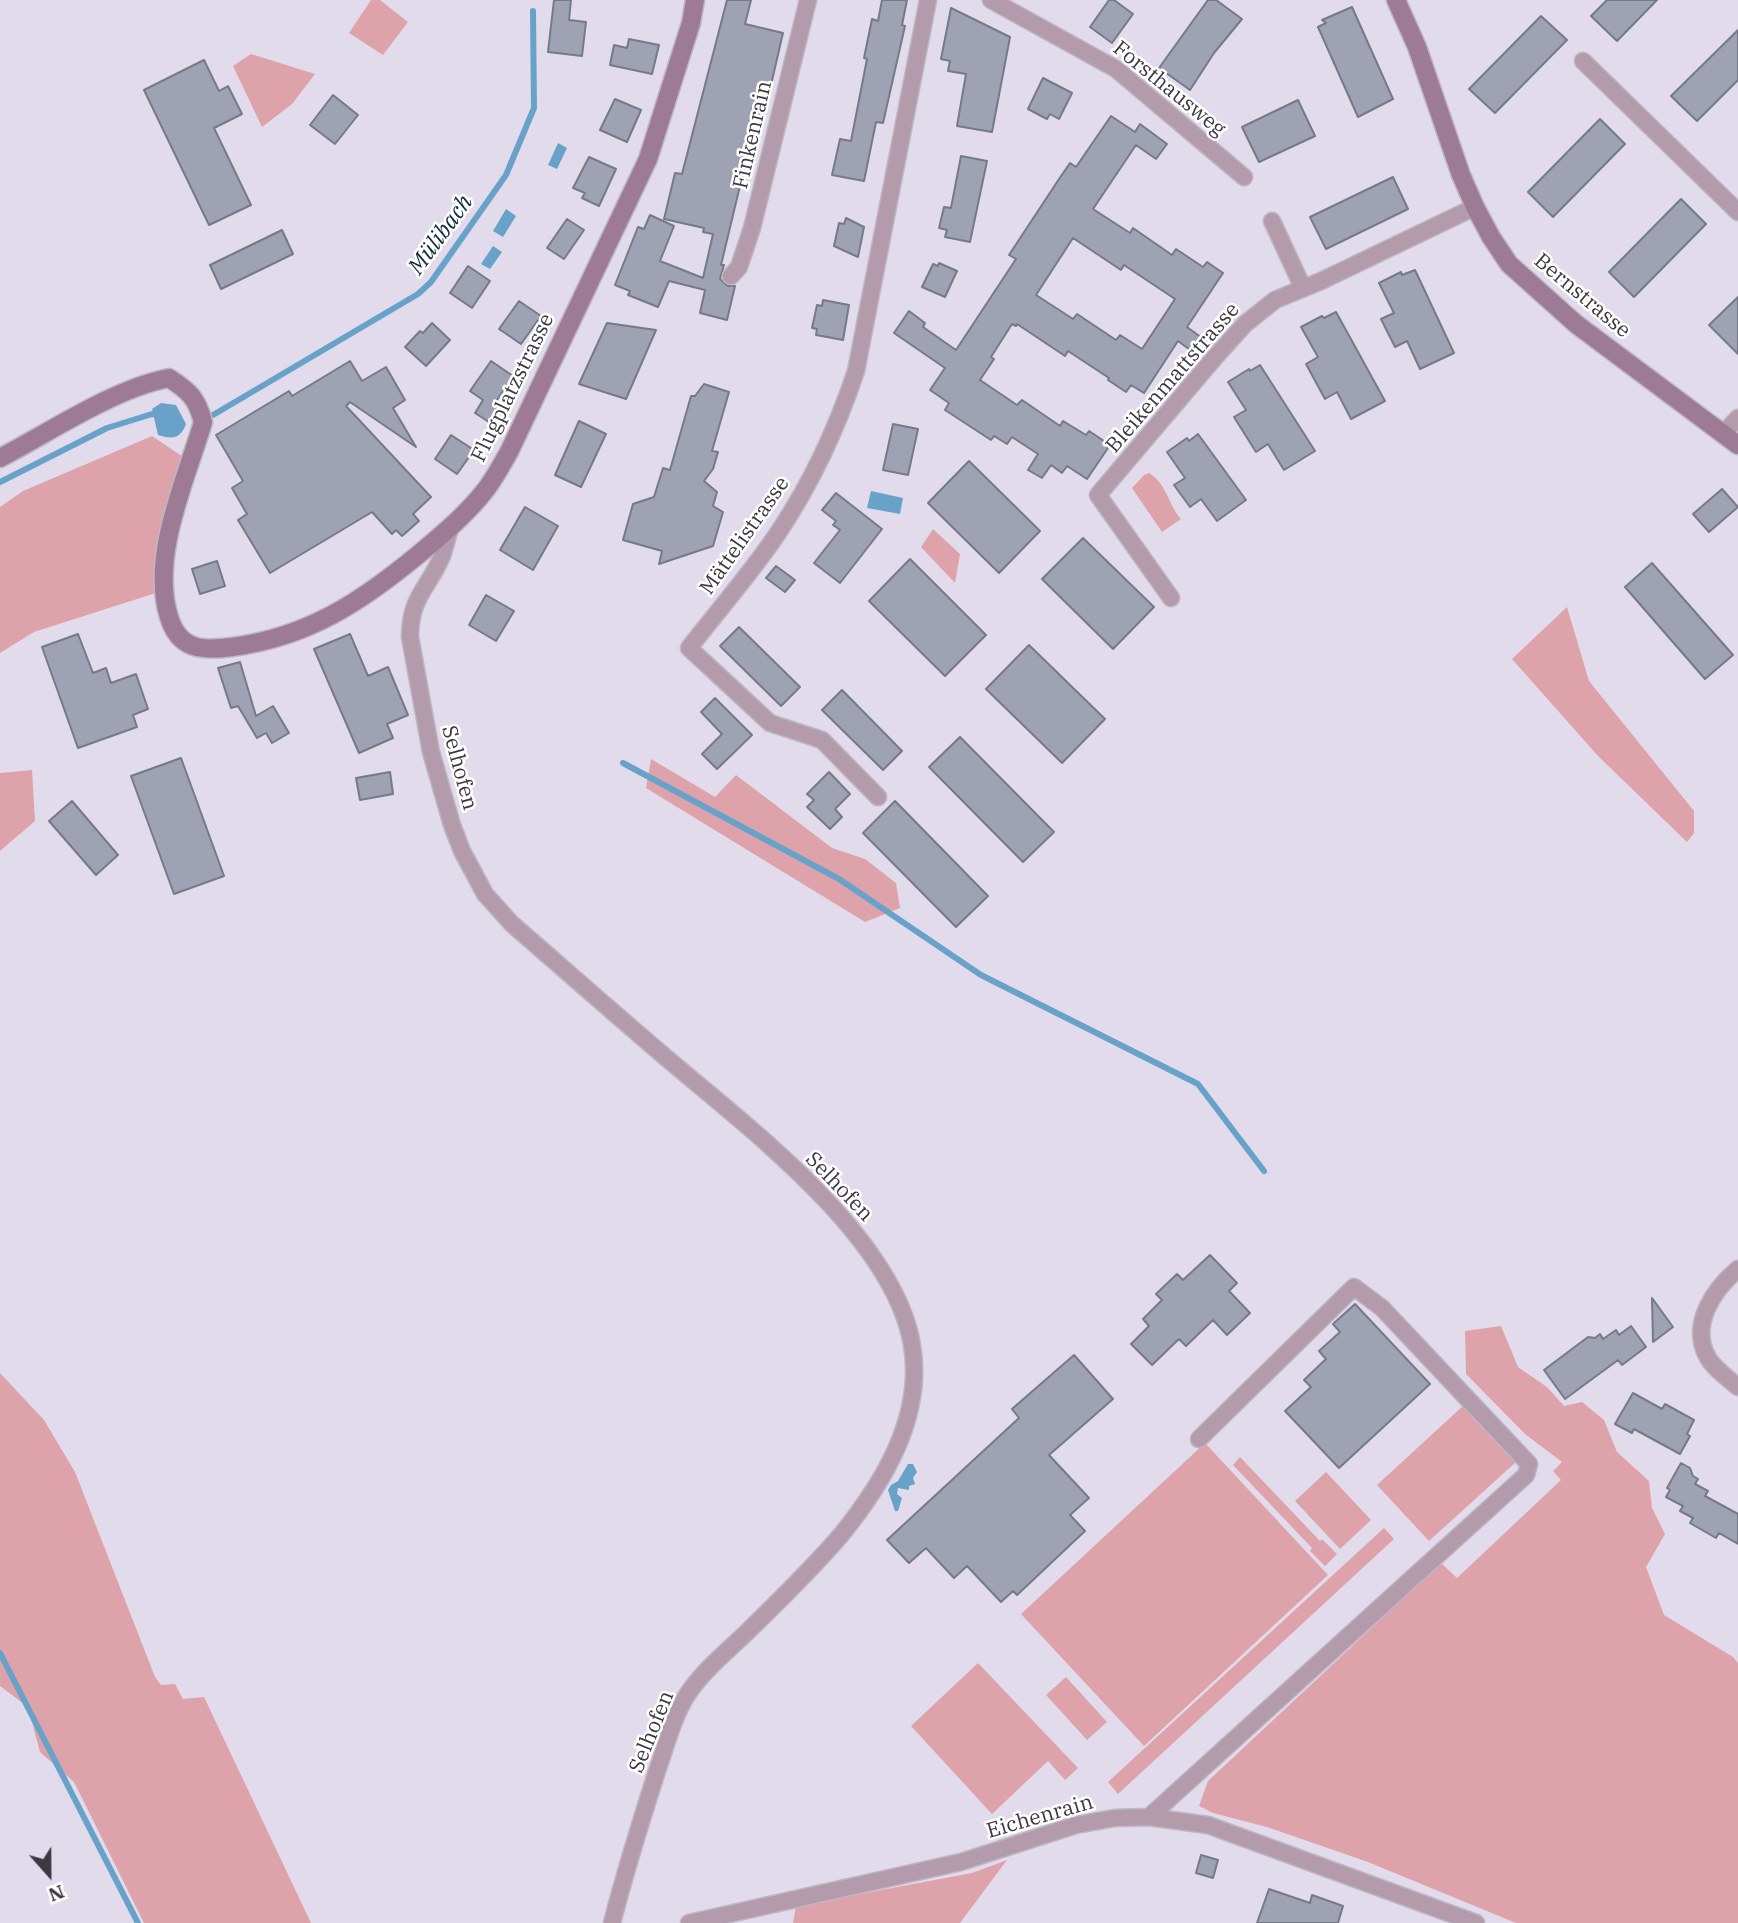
<!DOCTYPE html>
<meta charset="utf-8">
<style>
body{margin:0}
#map{position:relative;width:1738px;height:1923px;overflow:hidden;background:#e2dbeb;font-family:"IBM Plex Serif",serif}
canvas{display:block}
.north{position:absolute;left:14px;top:1839px;width:70px;height:70px;-webkit-text-stroke:5px #fff;paint-order:stroke;rotate:159deg;font-size:19px;font-weight:700;line-height:28px;text-align:center;color:#3c3940}
.north::after{content:'';display:block;margin:auto;width:24px;height:32px;background:#3c3940;clip-path:polygon(50% 0,100% 100%,50% 72%,0 100%)}
</style>
<div id="map">
<canvas width="1738" height="1923"></canvas>
<div class="north">N</div>
</div>
<script>
const context = document.querySelector('canvas').getContext('2d');
context.lineJoin = 'round';
function fill(path, color) {
  context.fillStyle = color;
  context.fill(path, 'evenodd');
}
function trace(path, color, width, dash) {
  context.strokeStyle = color;
  context.lineWidth = width;
  context.lineCap = dash ? 'butt' : 'round';
  context.setLineDash(dash || []);
  context.stroke(path);
}
function drawText(font, color, halo, rows, align = 'center') {
  context.font = font + ' "IBM Plex Serif",serif';
  context.lineWidth = 5;
  context.setLineDash([]);
  context.textBaseline = 'middle';
  context.strokeStyle = halo;
  context.fillStyle = color;
  for (const [text, x, y, turn = 0] of rows) {
    context.save();
    context.translate(x, y);
    context.rotate((+turn || 0) * Math.PI / 180);
    context.textAlign = isNaN(turn) ? turn : align;
    if (halo) context.strokeText(text, 0, 0);
    context.fillText(text, 0, 0);
    context.restore();
  }
}
fill(new Path2D(`
 M 371,0 L 380,0 L 408,22 L 383,55 L 349,33 Z
 M 251,54 L 315,74 L 292,104 L 262,127 L 233,66 Z
 M 152,436 L 192,463 L 162,591 L 34,632 L 0,653 L 0,507 L 23,491 Z
 M 1149,473 C 1167,484 1168,504 1181,519 L 1162,532 L 1132,488 L 1144,475 Z
 M 933,529 L 960,554 L 955,583 L 921,547 Z
 M 1567,607 L 1589,681 L 1694,811 L 1694,833 L 1687,842 L 1598,756 L 1512,659 Z
 M 651,759 L 715,797 L 736,775 L 832,848 L 865,859 L 896,883 L 900,908 L 865,922 L 646,788 Z
 M 32,770 L 35,821 L 0,851 L 0,773 Z
 M 1501,1326 L 1518,1367 L 1547,1387 L 1564,1406 L 1582,1402 L 1604,1420 L 1617,1452 L 1649,1481 L 1652,1508 L 1665,1534 L 1646,1567 L 1664,1615 L 1733,1657 L 1738,1663 L 1738,1923 L 1516,1923 L 1368,1862 L 1267,1827 L 1213,1813 L 1199,1806 L 1208,1781 L 1441,1563 L 1457,1578 L 1561,1480 L 1553,1471 L 1562,1462 L 1525,1434 L 1466,1374 L 1465,1331 Z
 M 0,1373 L 44,1420 L 75,1472 L 155,1677 L 161,1685 L 175,1684 L 183,1699 L 204,1697 L 311,1923 L 144,1923 L 74,1782 L 40,1752 L 28,1707 L 0,1686 Z
 M 1464,1405 L 1516,1462 L 1429,1541 L 1377,1485 Z
 M 1205,1443 L 1328,1575 L 1144,1746 L 1021,1614 Z
 M 1240,1457 L 1320,1541 L 1322,1539 L 1337,1554 L 1325,1566 L 1310,1551 L 1312,1548 L 1233,1465 Z
 M 1326,1472 L 1371,1520 L 1340,1549 L 1295,1501 Z
 M 1384,1528 L 1394,1539 L 1118,1794 L 1108,1782 Z
 M 978,1663 L 1078,1768 L 1065,1780 L 1048,1761 L 992,1814 L 911,1726 Z
 M 1066,1677 L 1107,1722 L 1087,1740 L 1046,1695 Z
 M 1007,1860 L 960,1923 L 793,1923 L 796,1906 L 972,1873 Z`), '#dea2aa');
fill(new Path2D(`
 M 558,143 L 567,148 L 557,169 L 548,165 Z
 M 506,209 L 516,216 L 503,237 L 493,231 Z
 M 493,246 L 502,252 L 490,269 L 481,264 Z
 M 161,403 L 176,405 L 186,424 C 181,438 173,440 158,435 L 152,409 Z
 M 871,491 L 903,498 L 900,514 L 867,508 Z
 M 908,1464 L 913,1464 L 917,1472 L 913,1478 L 915,1484 L 909,1486 L 909,1490 L 898,1488 L 897,1494 L 902,1498 L 898,1511 L 895,1511 L 888,1490 L 891,1485 L 898,1481 Z`), '#68a2c9');
trace(new Path2D(`
 M 213,415 L 418,294 L 431,282 L 506,175 L 534,108 L 533,11
 M 0,482 L 107,428 L 152,414 L 158,415
 M 623,763 L 839,879 L 981,975 L 1198,1084 L 1264,1171
 M 0,1653 L 138,1923`), '#68a2c9', 6);
const building = new Path2D(`
 M 554,0 L 571,0 L 569,20 L 586,22 L 582,56 L 548,52 Z
 M 727,0 L 751,0 L 745,24 L 783,33 L 752,167 L 745,165 L 721,265 L 724,265 L 720,279 L 728,286 L 735,286 L 727,320 L 700,313 L 705,290 L 669,281 L 658,307 L 628,295 L 630,291 L 615,285 L 638,227 L 644,229 L 650,215 L 674,226 L 660,261 L 703,278 L 713,234 L 703,232 L 704,228 L 664,219 L 675,173 L 682,174 Z
 M 882,0 L 907,0 L 902,25 L 905,26 L 883,123 L 876,122 L 864,181 L 832,175 L 840,139 L 851,141 L 867,59 L 864,58 L 872,19 L 878,21 Z
 M 1109,0 L 1114,0 L 1133,14 L 1112,43 L 1090,27 Z
 M 1208,0 L 1216,0 L 1242,19 L 1214,53 L 1190,90 L 1159,68 Z
 M 1607,0 L 1657,0 L 1617,41 L 1591,16 Z
 M 1352,7 L 1393,99 L 1358,117 L 1318,27 L 1326,23 L 1322,20 Z
 M 951,8 L 1010,37 L 992,132 L 957,126 L 966,74 L 948,71 L 950,61 L 941,59 Z
 M 1541,16 L 1567,40 L 1495,113 L 1469,89 Z
 M 1738,30 L 1738,80 L 1697,121 L 1671,96 Z
 M 629,39 L 659,45 L 652,74 L 610,65 L 614,45 L 627,48 Z
 M 204,60 L 219,91 L 228,86 L 242,114 L 214,128 L 251,205 L 209,225 L 144,90 Z
 M 1043,78 L 1072,93 L 1059,119 L 1050,114 L 1047,119 L 1028,109 Z
 M 333,95 L 358,115 L 335,144 L 310,125 Z
 M 615,99 L 641,110 L 627,142 L 600,130 Z
 M 1298,100 L 1315,136 L 1259,162 L 1242,127 Z
 M 1111,116 L 1135,132 L 1140,124 L 1167,144 L 1156,159 L 1136,145 L 1093,209 L 1130,233 L 1133,228 L 1172,255 L 1176,249 L 1203,267 L 1207,262 L 1223,273 L 1187,327 L 1202,338 L 1198,344 L 1193,352 L 1178,341 L 1144,393 L 1131,385 L 1126,392 L 1108,380 L 1109,378 L 1068,351 L 1065,356 L 1017,324 L 1016,326 L 1012,324 L 991,357 L 994,359 L 980,380 L 1017,405 L 1022,400 L 1060,426 L 1063,421 L 1086,435 L 1089,431 L 1110,445 L 1087,479 L 1067,466 L 1062,473 L 1051,465 L 1042,478 L 1028,470 L 1038,454 L 1012,437 L 1007,444 L 994,436 L 991,440 L 945,410 L 949,403 L 930,390 L 945,368 L 894,333 L 909,311 L 925,323 L 923,327 L 956,350 L 1016,259 L 1009,255 L 1059,179 L 1070,163 L 1076,167 ZM 1073,238 L 1121,270 L 1124,265 L 1175,299 L 1142,349 L 1120,335 L 1116,340 L 1077,314 L 1073,319 L 1036,295 Z
 M 1600,119 L 1625,144 L 1553,217 L 1528,192 Z
 M 961,156 L 987,161 L 970,242 L 945,237 L 947,230 L 939,228 L 944,207 L 951,208 Z
 M 589,157 L 616,169 L 599,206 L 582,198 L 585,193 L 573,188 Z
 M 1393,177 L 1408,209 L 1326,249 L 1310,217 Z
 M 1681,199 L 1706,224 L 1634,297 L 1609,272 Z
 M 846,218 L 864,227 L 858,257 L 834,246 L 839,223 L 844,224 Z
 M 567,219 L 584,230 L 564,259 L 547,248 Z
 M 282,230 L 293,254 L 221,289 L 210,265 Z
 M 939,263 L 957,271 L 945,297 L 922,287 L 933,264 L 938,266 Z
 M 468,266 L 490,281 L 472,308 L 450,293 Z
 M 1415,270 L 1454,353 L 1420,369 L 1407,341 L 1395,347 L 1381,319 L 1394,313 L 1379,283 L 1401,272 L 1402,275 Z
 M 1738,297 L 1738,354 L 1709,325 Z
 M 823,300 L 849,305 L 843,340 L 816,335 L 817,329 L 812,328 L 817,305 L 822,306 Z
 M 519,301 L 541,316 L 521,344 L 499,329 Z
 M 1336,312 L 1385,401 L 1351,419 L 1337,392 L 1325,399 L 1306,364 L 1318,357 L 1301,327 L 1322,316 L 1324,318 Z
 M 432,323 L 450,340 L 426,366 L 405,347 L 420,331 L 423,333 Z
 M 607,323 L 656,330 L 626,399 L 579,384 Z
 M 350,361 L 362,381 L 386,367 L 405,400 L 393,408 L 416,447 L 350,402 L 346,406 L 431,497 L 413,514 L 419,521 L 402,536 L 396,530 L 392,534 L 372,512 L 270,573 L 238,520 L 247,514 L 232,488 L 243,481 L 216,435 L 289,391 L 292,396 Z
 M 491,361 L 513,376 L 493,406 L 498,409 L 489,422 L 475,413 L 483,400 L 470,391 Z
 M 1260,365 L 1315,451 L 1284,470 L 1268,444 L 1256,452 L 1234,417 L 1246,410 L 1228,382 L 1249,369 L 1250,371 Z
 M 704,384 L 729,392 L 712,451 L 718,452 L 713,469 L 704,481 L 717,492 L 713,506 L 723,512 L 713,546 L 659,564 L 662,551 L 623,540 L 633,504 L 654,497 L 663,468 L 670,470 L 691,396 L 695,396 Z
 M 579,421 L 606,434 L 581,487 L 555,475 Z
 M 893,424 L 918,429 L 908,475 L 883,470 Z
 M 1198,434 L 1246,500 L 1217,521 L 1201,499 L 1190,507 L 1174,485 L 1185,478 L 1167,452 L 1187,438 L 1189,441 Z
 M 451,435 L 474,450 L 457,474 L 435,459 Z
 M 969,461 L 1040,531 L 999,573 L 928,503 Z
 M 1722,489 L 1738,507 L 1709,532 L 1693,514 Z
 M 836,493 L 882,529 L 840,583 L 814,563 L 840,530 L 833,525 L 836,521 L 822,510 Z
 M 525,507 L 558,526 L 533,570 L 500,550 Z
 M 1083,538 L 1154,607 L 1113,649 L 1042,579 Z
 M 910,559 L 986,635 L 945,676 L 869,601 Z
 M 217,561 L 225,586 L 200,594 L 192,569 Z
 M 1652,563 L 1733,655 L 1705,679 L 1625,587 Z
 M 776,566 L 795,580 L 785,592 L 766,578 Z
 M 486,595 L 514,611 L 496,641 L 469,625 Z
 M 739,627 L 800,687 L 781,706 L 720,646 Z
 M 78,634 L 93,673 L 106,668 L 111,683 L 136,674 L 148,709 L 133,715 L 137,727 L 78,748 L 42,647 Z
 M 350,634 L 368,676 L 388,667 L 408,715 L 387,724 L 393,738 L 359,753 L 314,649 Z
 M 1029,645 L 1105,719 L 1062,763 L 986,689 Z
 M 240,662 L 256,716 L 273,706 L 289,733 L 272,743 L 266,733 L 257,738 L 238,706 L 231,708 L 218,668 Z
 M 842,690 L 902,751 L 883,770 L 822,710 Z
 M 715,698 L 752,735 L 717,769 L 702,754 L 722,734 L 701,712 Z
 M 960,737 L 1054,832 L 1023,862 L 929,767 Z
 M 181,758 L 224,876 L 174,894 L 131,776 Z
 M 390,772 L 393,794 L 360,800 L 356,778 Z
 M 829,772 L 850,794 L 835,809 L 842,817 L 830,829 L 807,807 L 814,800 L 807,794 Z
 M 72,801 L 118,855 L 96,875 L 49,821 Z
 M 895,801 L 988,896 L 956,927 L 863,833 Z
 M 1210,1255 L 1237,1283 L 1229,1291 L 1250,1313 L 1227,1335 L 1213,1320 L 1186,1346 L 1179,1339 L 1152,1365 L 1131,1344 L 1149,1326 L 1143,1319 L 1162,1300 L 1156,1294 L 1177,1274 L 1183,1280 Z
 M 1652,1298 L 1673,1327 L 1653,1342 Z
 M 1355,1304 L 1430,1384 L 1339,1468 L 1285,1411 L 1311,1387 L 1304,1380 L 1326,1359 L 1319,1351 L 1340,1332 L 1333,1324 Z
 M 1631,1326 L 1646,1347 L 1622,1365 L 1618,1360 L 1565,1399 L 1544,1370 L 1588,1337 L 1595,1338 L 1600,1334 L 1603,1339 L 1616,1330 L 1619,1335 Z
 M 1074,1355 L 1113,1399 L 1049,1455 L 1089,1498 L 1070,1515 L 1085,1531 L 1017,1595 L 1013,1591 L 1001,1602 L 967,1566 L 954,1578 L 926,1548 L 909,1563 L 887,1540 L 1019,1418 L 1012,1409 Z
 M 1633,1393 L 1662,1409 L 1665,1404 L 1694,1420 L 1687,1434 L 1690,1436 L 1680,1454 L 1634,1429 L 1632,1433 L 1615,1424 Z
 M 1681,1463 L 1690,1468 L 1693,1476 L 1698,1479 L 1695,1484 L 1708,1491 L 1705,1496 L 1738,1514 L 1738,1544 L 1719,1533 L 1716,1538 L 1690,1523 L 1693,1518 L 1680,1511 L 1683,1506 L 1666,1497 L 1670,1490 L 1667,1488 Z
 M 1201,1855 L 1218,1860 L 1213,1878 L 1196,1873 Z
 M 1269,1889 L 1310,1903 L 1312,1895 L 1343,1906 L 1338,1923 L 1257,1923 Z`);
fill(building, '#9ea2b2');
trace(building, '#757a89', 2);
const street = new Path2D(`
 M 991,0 L 1116,69 L 1244,177
 M 1583,61 L 1738,212
 M 1272,221 L 1303,288
 M 731,276 L 739,267 L 752,228 L 808,0
 M 1723,434 L 1738,418
 M 450,529 C 447,538 445,547 442,556 C 428,589 410,597 410,637 L 431,752 L 452,825 L 462,851 L 485,894 L 512,924 C 565,970 617,1016 670,1061 C 750,1129 894,1237 912,1345 C 924,1416 884,1482 841,1535 C 811,1570 777,1603 744,1635 C 724,1654 702,1672 687,1695 C 673,1717 666,1746 657,1771 C 641,1821 625,1872 612,1923
 M 1171,598 L 1098,495 L 1216,356 L 1245,324 L 1275,300 L 1321,281 L 1475,207
 M 878,797 L 822,740 L 770,723 L 689,648 C 719,609 753,571 780,530 C 813,480 837,428 856,371 L 928,0
 M 1738,1269 C 1714,1289 1690,1324 1707,1356 C 1713,1368 1728,1378 1738,1387
 M 1149,1817 L 1526,1475 L 1529,1464 L 1382,1308 L 1354,1287 L 1199,1439
 M 689,1923 L 961,1862 L 1076,1825 L 1115,1818 L 1149,1817 L 1208,1825 L 1476,1923`);
const secondary = new Path2D(`
 M 1396,0 L 1417,47 L 1461,175 L 1475,207 L 1491,237 L 1509,264 L 1576,324 L 1738,445
 M 0,458 C 50,432 115,388 169,378 C 189,391 197,398 203,422 C 186,480 150,556 169,617 C 179,650 202,651 232,647 C 308,637 361,602 419,554 C 443,534 468,513 487,488 C 495,477 502,464 509,452 L 648,159 L 691,23 L 695,0`);
trace(street, '#bdb7c5', 19);
trace(secondary, '#bdb7c5', 21);
trace(street, '#b49bac', 16);
trace(secondary, '#9e7b94', 18);
drawText('21px', '#3c3940', '#fff', [
 ["Forsthausweg",1169,89,39],
 ["Finkenrain",753,135,-77],
 ["Bernstrasse",1582,296,40],
 ["Bleikenmattstrasse",1173,378,-49],
 ["Flugplatzstrasse",513,388,-64],
 ["Mättelistrasse",745,536,-55],
 ["Selhofen",459,768,75],
 ["Selhofen",839,1187,46],
 ["Selhofen",652,1732,-68],
 ["Eichenrain",1040,1817,-16]
]);
drawText('italic 23px', '#122d3e', '#fff', [
 ["Mülibach",441,235,-54]
]);
</script>
